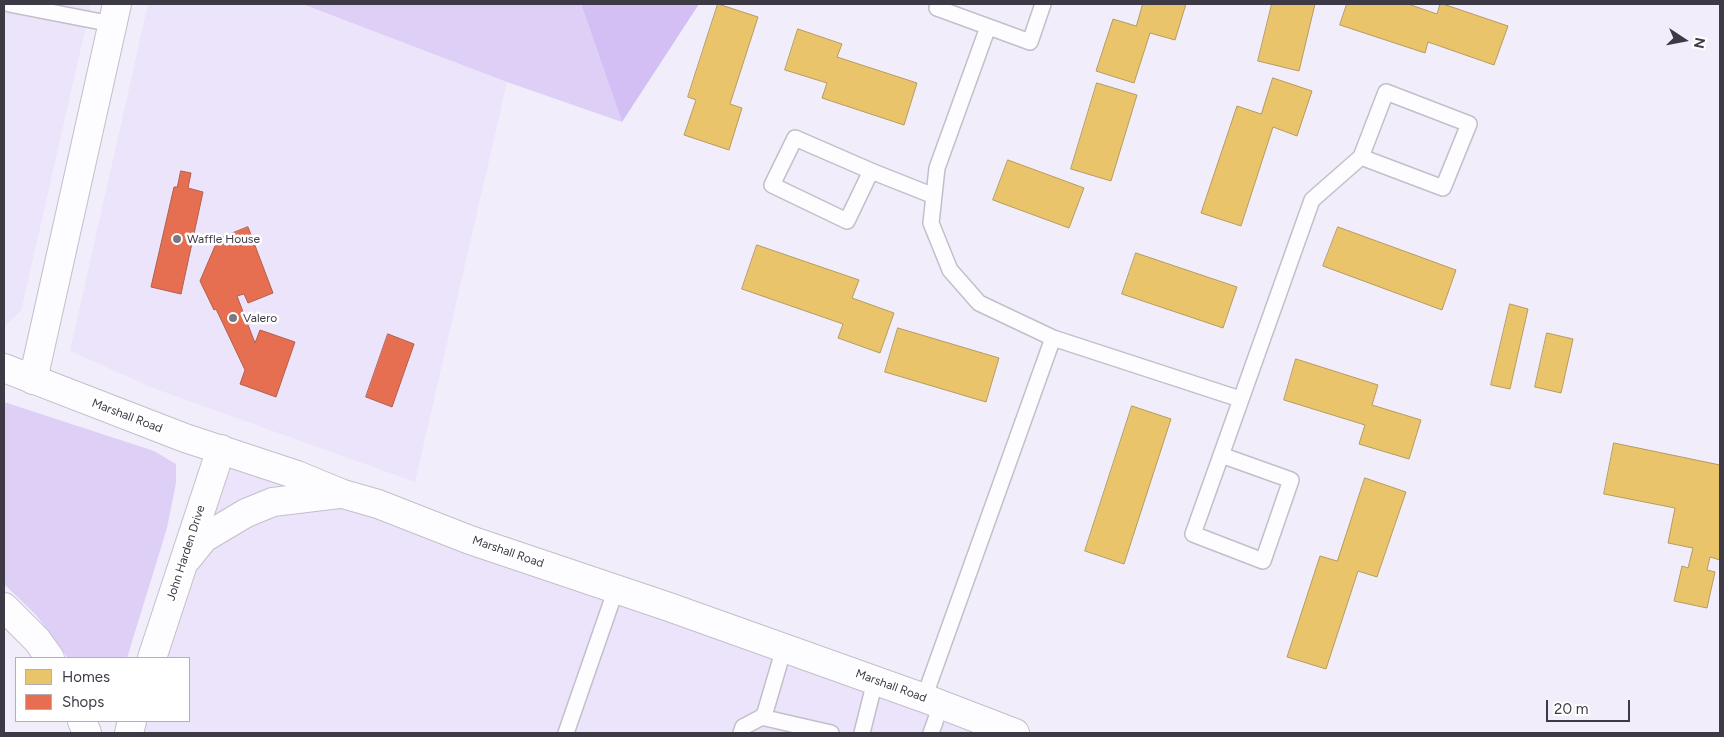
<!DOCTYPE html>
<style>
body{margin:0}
#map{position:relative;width:1724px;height:737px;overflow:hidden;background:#f1edfa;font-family:Figtree,sans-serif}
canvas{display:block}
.frame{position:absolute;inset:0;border:5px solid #3e3a45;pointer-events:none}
.legend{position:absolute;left:15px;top:657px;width:175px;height:65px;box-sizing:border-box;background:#fff;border:1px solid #b2b0b5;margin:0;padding:6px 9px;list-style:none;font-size:15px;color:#3e3a45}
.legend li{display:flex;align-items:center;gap:10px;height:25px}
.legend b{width:25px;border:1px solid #b2b0b5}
.north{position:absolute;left:1659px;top:15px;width:50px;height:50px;-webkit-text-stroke:4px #fff;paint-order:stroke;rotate:101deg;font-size:14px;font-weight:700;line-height:20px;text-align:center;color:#3e3a45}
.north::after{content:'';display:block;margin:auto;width:18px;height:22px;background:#3e3a45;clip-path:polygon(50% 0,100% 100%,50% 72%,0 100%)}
.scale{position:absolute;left:1546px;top:700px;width:84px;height:22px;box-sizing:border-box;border:2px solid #3e3a45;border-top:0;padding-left:6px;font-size:15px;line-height:18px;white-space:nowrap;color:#3e3a45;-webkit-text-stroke:4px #fff;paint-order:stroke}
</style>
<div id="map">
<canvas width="1724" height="737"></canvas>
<div class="frame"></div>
<ul class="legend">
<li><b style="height:14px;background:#e9c46a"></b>Homes</li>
<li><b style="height:14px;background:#e76f51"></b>Shops</li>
</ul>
<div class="north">N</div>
<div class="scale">20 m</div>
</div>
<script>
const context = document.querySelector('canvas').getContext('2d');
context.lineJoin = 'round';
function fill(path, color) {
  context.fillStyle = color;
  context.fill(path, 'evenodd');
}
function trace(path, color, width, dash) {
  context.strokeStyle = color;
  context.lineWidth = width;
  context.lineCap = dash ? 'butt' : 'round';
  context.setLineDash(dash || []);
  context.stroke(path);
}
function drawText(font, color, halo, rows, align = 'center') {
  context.font = font + ' Figtree,sans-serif';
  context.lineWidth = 5;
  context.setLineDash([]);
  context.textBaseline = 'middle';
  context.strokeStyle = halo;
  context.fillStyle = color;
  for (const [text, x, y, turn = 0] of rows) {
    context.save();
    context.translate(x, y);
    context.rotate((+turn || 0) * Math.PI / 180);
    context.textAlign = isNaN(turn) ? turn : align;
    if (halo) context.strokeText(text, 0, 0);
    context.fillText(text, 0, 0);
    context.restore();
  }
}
fill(new Path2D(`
 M 4,4 L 91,4 L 21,311 L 4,327 Z
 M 148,4 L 301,4 L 507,82 L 415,482 L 153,388 L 70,351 Z
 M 221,449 L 1015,733 L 129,733 L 132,721 L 189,721 L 189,658 L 152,658 Z`), '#ece4fa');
fill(new Path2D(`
 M 302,4 L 581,4 L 622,122 L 507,82 Z
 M 4,402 L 154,451 L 176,464 L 176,483 L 167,528 L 127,658 L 68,658 L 36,615 L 4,584 Z`), '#decff7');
fill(new Path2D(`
 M 581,4 L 699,4 L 622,122 Z`), '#d3bff4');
const homes = new Path2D(`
 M 718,4 L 758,17 L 730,104 L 742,108 L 729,150 L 684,135 L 696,100 L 688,97 Z
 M 1143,4 L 1186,4 L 1175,40 L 1150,33 L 1134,83 L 1096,71 L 1113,19 L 1136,26 Z
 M 1272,4 L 1315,4 L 1299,71 L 1258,61 Z
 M 1347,4 L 1408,4 L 1437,14 L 1440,4 L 1443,4 L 1508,26 L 1494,65 L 1428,42 L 1425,53 L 1340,25 Z
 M 798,29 L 842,44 L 837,57 L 917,83 L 904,125 L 822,98 L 827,83 L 785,70 Z
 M 1273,78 L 1312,91 L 1297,136 L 1273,127 L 1241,226 L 1201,213 L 1237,106 L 1261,114 Z
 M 1097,83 L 1137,95 L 1111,181 L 1071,169 Z
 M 1008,160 L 1084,188 L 1069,228 L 993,200 Z
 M 1338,227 L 1456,270 L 1442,310 L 1323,266 Z
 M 757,245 L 859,280 L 852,298 L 894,313 L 880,353 L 838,338 L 843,324 L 742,289 Z
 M 1136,253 L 1237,287 L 1223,328 L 1122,294 Z
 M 1510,304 L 1528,309 L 1510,389 L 1491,385 Z
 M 898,328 L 999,358 L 986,402 L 885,372 Z
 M 1547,333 L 1573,339 L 1561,393 L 1535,387 Z
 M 1296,359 L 1378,385 L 1372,405 L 1421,420 L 1409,459 L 1359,444 L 1365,425 L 1284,400 Z
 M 1132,406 L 1171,419 L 1124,564 L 1085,551 Z
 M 1614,443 L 1720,465 L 1720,560 L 1710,557 L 1707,570 L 1715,572 L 1707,608 L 1674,601 L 1682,566 L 1688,568 L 1693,548 L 1668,543 L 1675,508 L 1604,494 Z
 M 1365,478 L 1406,492 L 1377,577 L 1358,571 L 1326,669 L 1287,657 L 1320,556 L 1337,561 Z`);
fill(homes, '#e9c46a');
trace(homes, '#b69b5f', 1);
const shops = new Path2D(`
 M 181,171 L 191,173 L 188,188 L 203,192 L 181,294 L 151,287 L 174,187 L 177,187 Z
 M 248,227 L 273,293 L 248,303 L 244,294 L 237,296 L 255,343 L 260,330 L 295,342 L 276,397 L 240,384 L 245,370 L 216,309 L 214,310 L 200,281 L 218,239 Z
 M 388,334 L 414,344 L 392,407 L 366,397 Z`);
fill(shops, '#e76f51');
trace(shops, '#b45f4d', 1);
const lane = new Path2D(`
 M 9,4 L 112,24
 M 938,4 L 937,8 L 1030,42 L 1043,4
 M 988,27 L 937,168 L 931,223 L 950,270 L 979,303 L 1053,338 L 1240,399
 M 871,171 L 847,221 L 772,185 L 795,138 L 871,171 L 934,196
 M 1221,455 L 1291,480 L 1263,561 L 1193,534 L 1312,200 L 1361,157 L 1386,92 L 1469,124 L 1443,188 L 1361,157
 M 924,698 L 1053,338
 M 761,717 L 831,733
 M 566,733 L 616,589
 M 741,733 L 743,727 L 764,716 L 784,648
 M 862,733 L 875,681
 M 931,733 L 941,705`);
const street = new Path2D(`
 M 33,380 L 117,4`);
const secondary = new Path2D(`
 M 4,368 L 185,438 L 297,475 L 343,494 L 378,504 L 470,540 L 669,607 L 924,698 L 1015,733
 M 187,559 L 204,538 L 246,513 L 273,502 L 339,494
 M 4,607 L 37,640 L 50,658
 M 152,658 L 221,449
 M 82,721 L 87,733
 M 129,733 L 132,721`);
trace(lane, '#c3bfca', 18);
trace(street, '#c3bfca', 30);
trace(secondary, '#c3bfca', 30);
trace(lane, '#fdfcfe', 15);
trace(street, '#fdfcfe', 28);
trace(secondary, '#fdfcfe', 28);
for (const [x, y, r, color] of [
 [177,239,5,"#7d7984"],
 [233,318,5,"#7d7984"]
]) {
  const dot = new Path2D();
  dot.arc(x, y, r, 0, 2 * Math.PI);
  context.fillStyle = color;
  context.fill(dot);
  trace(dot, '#fff', 2);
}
drawText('12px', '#3e3a45', '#fff', [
 ["Waffle House",187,239],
 ["Valero",243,318]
], 'left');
drawText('12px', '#3e3a45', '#fff', [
 ["Marshall Road",127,416,21],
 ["Marshall Road",508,552,19],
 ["John Harden Drive",186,553,-72],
 ["Marshall Road",891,686,20]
]);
</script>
